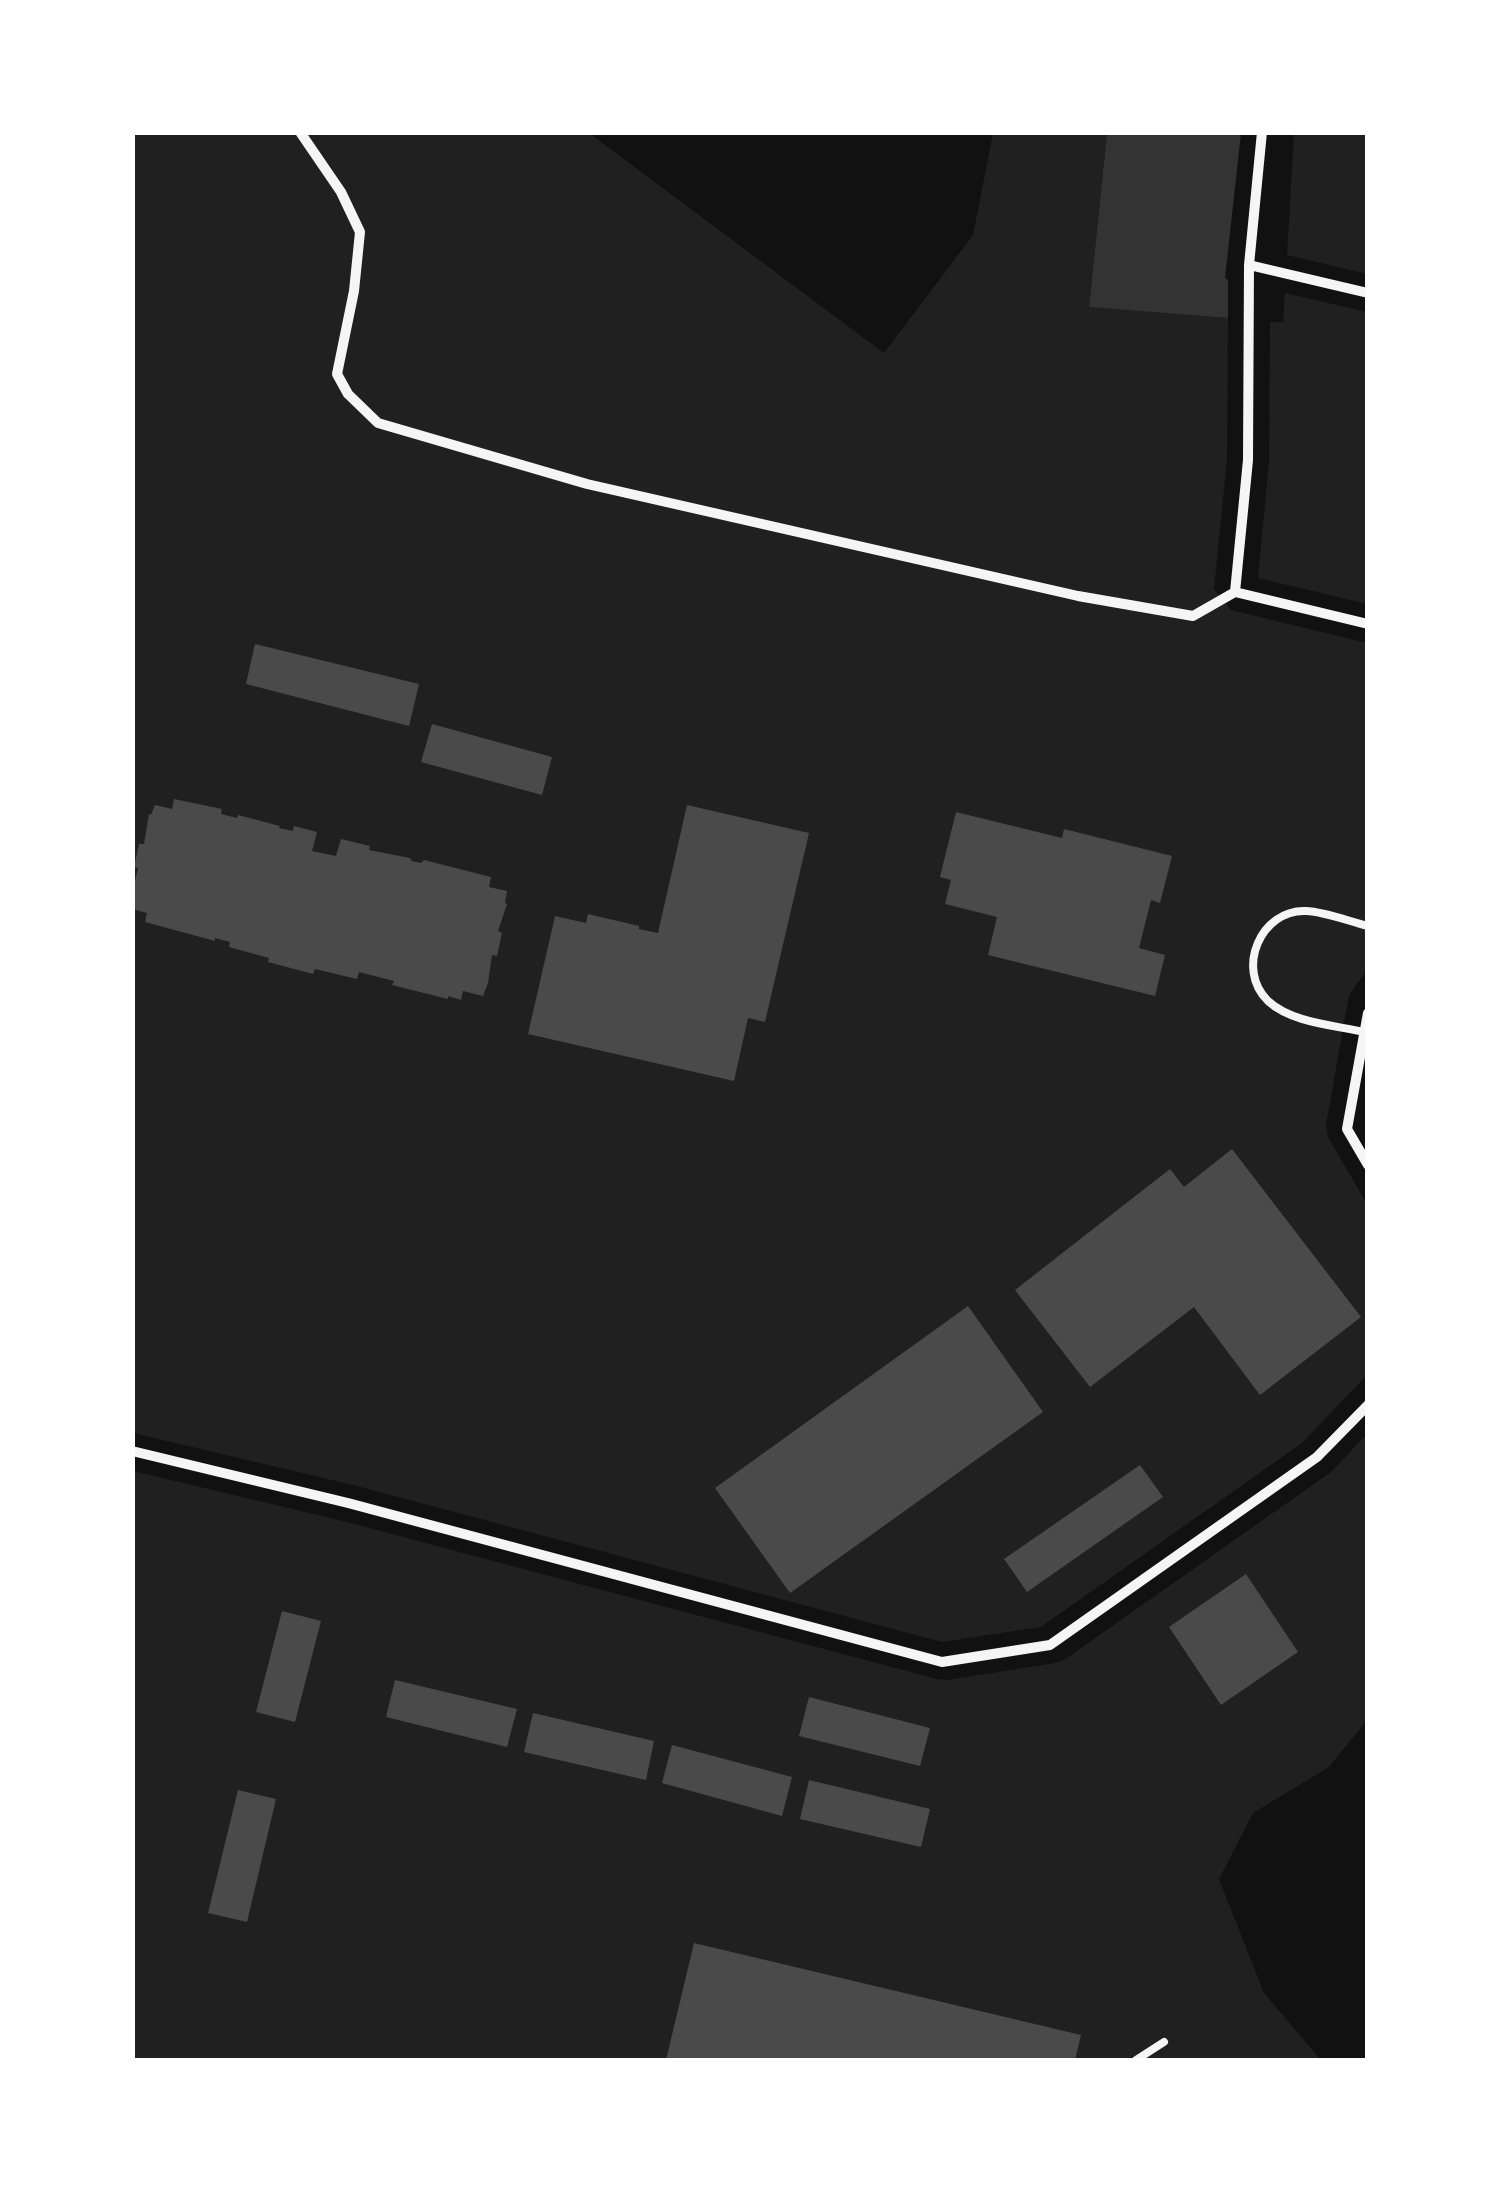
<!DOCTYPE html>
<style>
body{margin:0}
#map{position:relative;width:1500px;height:2193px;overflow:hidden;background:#111;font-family:Cabin,sans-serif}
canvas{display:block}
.frame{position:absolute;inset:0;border:135px solid #fff;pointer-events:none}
</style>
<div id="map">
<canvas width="1500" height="2193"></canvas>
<div class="frame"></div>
</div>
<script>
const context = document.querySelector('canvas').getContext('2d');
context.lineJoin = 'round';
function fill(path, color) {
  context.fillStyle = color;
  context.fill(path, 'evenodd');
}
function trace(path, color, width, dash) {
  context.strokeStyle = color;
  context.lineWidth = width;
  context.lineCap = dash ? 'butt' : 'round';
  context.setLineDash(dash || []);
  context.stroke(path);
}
fill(new Path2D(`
 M 133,133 L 589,133 L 884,353 L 973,235 L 993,133 L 1107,133 L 1089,307 L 1228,318 L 1227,459 L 1214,589 L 1231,610 L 1367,643 L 1367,970 L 1349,995 L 1326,1125 L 1328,1137 L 1367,1204 L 1367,1375 L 1302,1443 L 1041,1627 L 942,1642 L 353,1485 L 133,1433 Z
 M 1294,133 L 1367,133 L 1367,274 L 1287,255 Z
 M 1285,293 L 1367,312 L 1367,604 L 1258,578 L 1269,462 L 1270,322 L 1283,322 Z
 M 1367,1434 L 1367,1720 L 1329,1767 L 1253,1813 L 1219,1879 L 1264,1993 L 1321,2060 L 133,2060 L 133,1471 L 343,1521 L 937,1679 L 947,1680 L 1055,1663 L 1064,1660 L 1331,1472 Z`), '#202020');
fill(new Path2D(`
 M 1107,133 L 1241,133 L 1225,278 L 1228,280 L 1228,318 L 1089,307 Z`), '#333');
fill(new Path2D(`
 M 255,644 L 419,684 L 409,726 L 246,684 Z
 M 432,724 L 552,757 L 542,795 L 421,762 Z
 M 174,799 L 222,809 L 221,814 L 237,818 L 238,815 L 280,826 L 279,828 L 293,831 L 294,826 L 317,832 L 312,851 L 336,856 L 341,839 L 370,846 L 369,850 L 410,858 L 412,861 L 421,863 L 424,860 L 491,877 L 489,887 L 507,891 L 505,903 L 507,904 L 498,931 L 502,933 L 497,956 L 492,955 L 488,983 L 483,996 L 463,991 L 461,1000 L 448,996 L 448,999 L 392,985 L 394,981 L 359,972 L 357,979 L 315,969 L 313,974 L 268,962 L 269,958 L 229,947 L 230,942 L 215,938 L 215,941 L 145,922 L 147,913 L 132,909 L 132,881 L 135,881 L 138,868 L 134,867 L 139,844 L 144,844 L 149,814 L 151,815 L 155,805 L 172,809 Z
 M 687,805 L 809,833 L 765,1022 L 748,1018 L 734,1081 L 528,1034 L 555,916 L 586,923 L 588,914 L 639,926 L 639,929 L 658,933 Z
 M 956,812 L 1062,838 L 1064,829 L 1172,856 L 1160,903 L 1151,900 L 1139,948 L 1165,955 L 1155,996 L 988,955 L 997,917 L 945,904 L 951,880 L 940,877 Z
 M 1232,1149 L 1361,1317 L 1260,1395 L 1194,1307 L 1090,1387 L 1015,1290 L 1170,1169 L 1184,1187 Z
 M 968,1306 L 1043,1412 L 790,1593 L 715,1488 Z
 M 1140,1465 L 1163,1497 L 1027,1592 L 1004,1559 Z
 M 1246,1574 L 1298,1652 L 1221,1705 L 1169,1627 Z
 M 282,1611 L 321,1621 L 295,1722 L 256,1712 Z
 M 395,1680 L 517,1709 L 507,1747 L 386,1717 Z
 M 809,1697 L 930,1728 L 920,1766 L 799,1736 Z
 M 533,1713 L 654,1741 L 646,1780 L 524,1752 Z
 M 672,1745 L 792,1777 L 782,1816 L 662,1783 Z
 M 809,1780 L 930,1809 L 921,1847 L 800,1819 Z
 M 238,1790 L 276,1799 L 247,1922 L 208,1913 Z
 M 694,1943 L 1081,2035 L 1075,2060 L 666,2060 Z`), '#4a4a4a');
trace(new Path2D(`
 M 1364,1032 C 1334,1025 1292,1023 1268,1001 C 1235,969 1261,909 1306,911 C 1326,912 1348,921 1368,926
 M 1136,2060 L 1164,2042`), '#f5f5f5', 8);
trace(new Path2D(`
 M 300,132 L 341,192 L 360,232 L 354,291 L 337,374 L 348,394 L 378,423 L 587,484 L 1078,596 L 1193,616 L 1235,592
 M 1262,132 L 1249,265 L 1248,460 L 1235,592 L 1368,624
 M 1249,265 L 1368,293
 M 1368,1013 L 1347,1129 L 1368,1165
 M 132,1451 L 348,1503 L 942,1662 L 1050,1645 L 1317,1457 L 1368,1405`), '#f5f5f5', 10);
</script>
